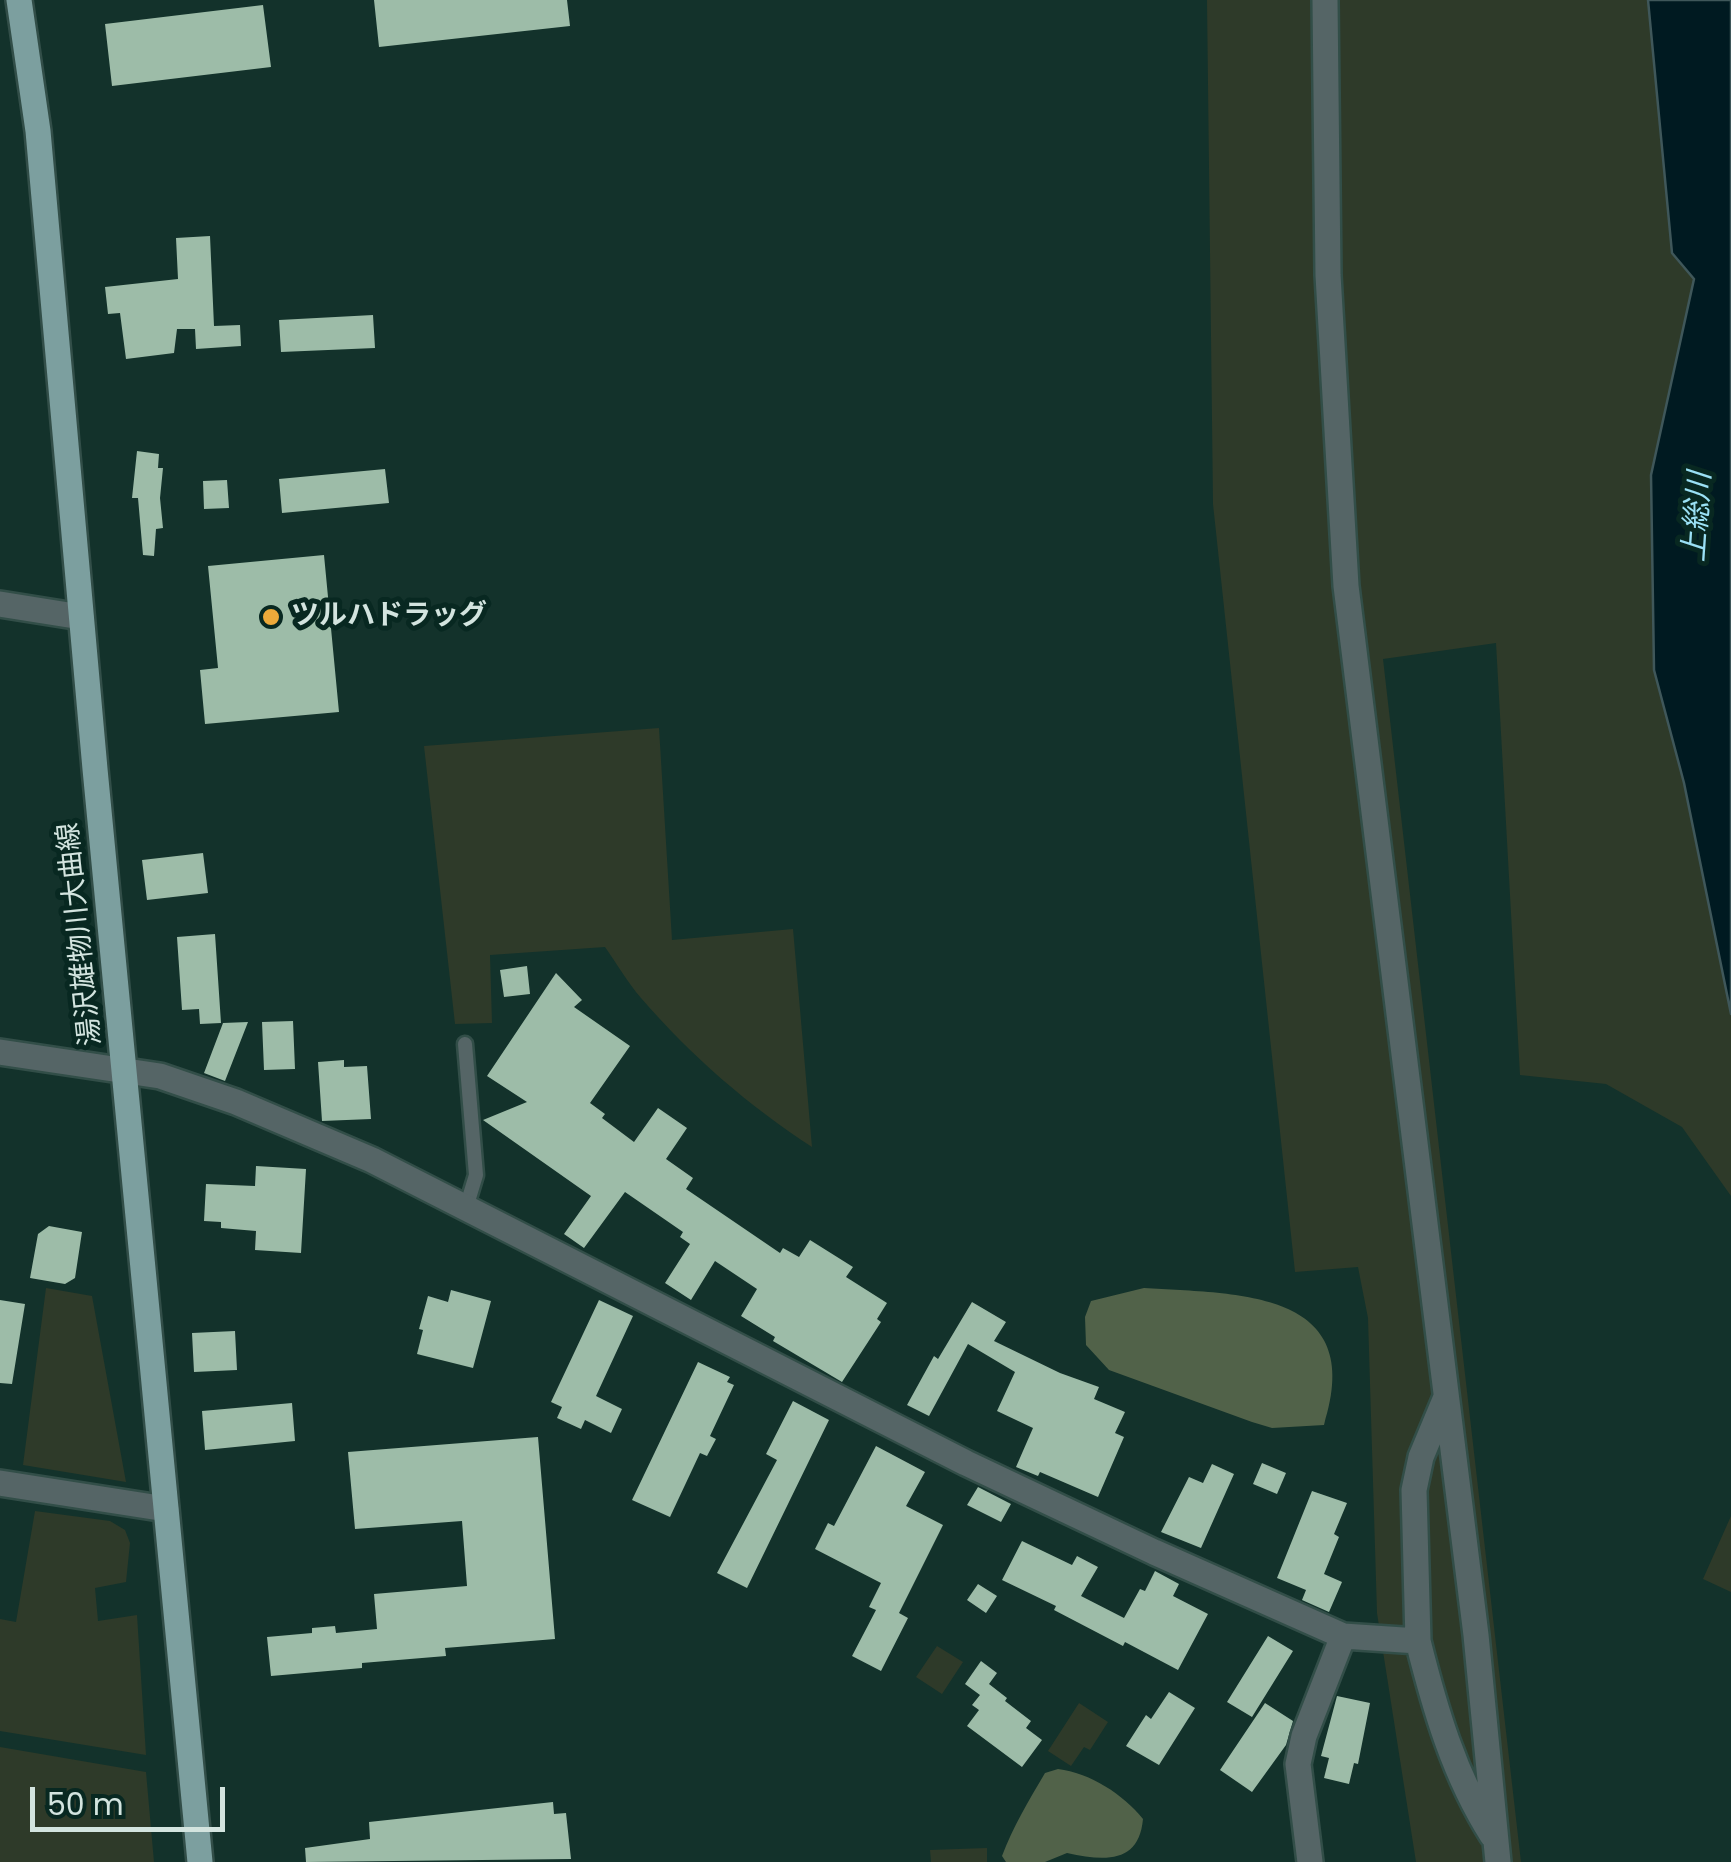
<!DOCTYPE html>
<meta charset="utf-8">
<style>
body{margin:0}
#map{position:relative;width:1731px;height:1862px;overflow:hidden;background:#13322b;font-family:Poppins,sans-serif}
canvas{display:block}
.scale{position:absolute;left:30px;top:1787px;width:195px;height:45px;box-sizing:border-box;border:5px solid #d3e4df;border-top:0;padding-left:12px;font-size:30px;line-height:35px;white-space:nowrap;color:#d3e4df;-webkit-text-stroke:8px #082821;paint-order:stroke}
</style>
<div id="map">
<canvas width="1731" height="1862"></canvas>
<div class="scale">50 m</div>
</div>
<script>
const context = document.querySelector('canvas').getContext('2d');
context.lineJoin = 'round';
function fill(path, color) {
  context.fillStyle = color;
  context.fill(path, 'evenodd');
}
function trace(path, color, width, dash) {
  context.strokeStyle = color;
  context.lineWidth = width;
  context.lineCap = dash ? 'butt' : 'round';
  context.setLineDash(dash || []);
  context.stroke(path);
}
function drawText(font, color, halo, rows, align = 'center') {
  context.font = font + ' Poppins,"Noto Sans JP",sans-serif';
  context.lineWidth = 10;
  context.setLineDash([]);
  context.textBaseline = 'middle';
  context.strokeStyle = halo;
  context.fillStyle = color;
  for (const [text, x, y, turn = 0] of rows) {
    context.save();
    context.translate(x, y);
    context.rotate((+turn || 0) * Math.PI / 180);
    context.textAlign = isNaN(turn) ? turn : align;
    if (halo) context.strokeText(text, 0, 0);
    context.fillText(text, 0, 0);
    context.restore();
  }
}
fill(new Path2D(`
 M 1207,0 L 1648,0 L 1672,253 L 1694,279 L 1651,475 L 1654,670 L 1684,783 L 1731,1014 L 1731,1196 L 1682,1127 L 1606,1084 L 1520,1075 L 1496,643 L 1383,659 L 1521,1862 L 1416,1862 L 1377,1613 L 1368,1318 L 1358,1267 L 1295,1272 L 1213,504 Z
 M 659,728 L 672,940 L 793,929 L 812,1147 C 749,1106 691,1056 641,998 C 628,983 617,964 605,947 L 490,955 L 492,1023 L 455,1024 L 424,746 Z
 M 46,1288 L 92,1296 L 126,1482 L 23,1465 Z
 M 35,1511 L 110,1521 L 125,1530 L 130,1543 L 126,1582 L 95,1588 L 98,1621 L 137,1615 L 146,1755 L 0,1731 L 0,1619 L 16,1622 Z
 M 1731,1516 L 1731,1592 L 1703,1579 Z
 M 937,1646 L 963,1662 L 942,1694 L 916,1677 Z
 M 1079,1703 L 1108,1722 L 1090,1750 L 1084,1747 L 1071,1766 L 1048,1751 Z
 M 0,1747 L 146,1772 L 154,1862 L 0,1862 Z
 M 987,1848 L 987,1862 L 931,1862 L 930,1850 Z`), '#2e3a29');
fill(new Path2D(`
 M 1144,1288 C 1237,1294 1368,1289 1324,1425 L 1272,1428 L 1252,1422 L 1109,1370 L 1086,1345 L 1085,1317 L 1091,1301 Z
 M 1058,1769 C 1090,1773 1123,1794 1143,1819 C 1139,1862 1108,1862 1067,1853 L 1045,1862 L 1006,1862 L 1002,1856 C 1013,1827 1029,1800 1045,1773 Z`), '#516249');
const water = new Path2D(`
 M 1648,0 L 1731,0 L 1731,1014 L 1684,783 L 1654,670 L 1651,475 L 1694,279 L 1672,253 Z`);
fill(water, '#001a21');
trace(water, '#3f575a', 2.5);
fill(new Path2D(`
 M 374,0 L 567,0 L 570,26 L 379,47 Z
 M 263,5 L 271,67 L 112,86 L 105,24 Z
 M 210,236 L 214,326 L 240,325 L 241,346 L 196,349 L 195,329 L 177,329 L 174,353 L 126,359 L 120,313 L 108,314 L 105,287 L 178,279 L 176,238 Z
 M 373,315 L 375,348 L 281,352 L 279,320 Z
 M 137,451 L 159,454 L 158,468 L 163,468 L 160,498 L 163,528 L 156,529 L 154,556 L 143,555 L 138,498 L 132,498 Z
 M 385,469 L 389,503 L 282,513 L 279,479 Z
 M 227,480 L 229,508 L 204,509 L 203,481 Z
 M 324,555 L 339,712 L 205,724 L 200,670 L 218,668 L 208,566 Z
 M 203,853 L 208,893 L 147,900 L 142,860 Z
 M 215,934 L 221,1023 L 200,1024 L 199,1009 L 182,1010 L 177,937 Z
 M 527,966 L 530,994 L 504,997 L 500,970 Z
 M 556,973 L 582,1000 L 574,1007 L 630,1046 L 590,1103 L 605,1114 L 602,1118 L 634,1142 L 658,1108 L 687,1128 L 666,1159 L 693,1178 L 686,1189 L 780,1253 L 783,1248 L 799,1257 L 810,1240 L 853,1267 L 846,1277 L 887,1303 L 877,1319 L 881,1322 L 842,1382 L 773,1341 L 775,1337 L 741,1316 L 757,1289 L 715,1261 L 691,1300 L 665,1283 L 690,1244 L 680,1237 L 683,1232 L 625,1192 L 584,1248 L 564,1234 L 591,1196 L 483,1120 L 527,1102 L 487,1076 Z
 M 293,1021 L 295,1069 L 264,1070 L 262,1022 Z
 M 248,1022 L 225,1081 L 204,1073 L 223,1023 Z
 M 344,1060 L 344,1067 L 367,1066 L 371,1119 L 322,1121 L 318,1062 Z
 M 256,1166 L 306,1169 L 301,1253 L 255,1250 L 256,1231 L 221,1228 L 221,1222 L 204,1221 L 206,1184 L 255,1186 Z
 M 49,1226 L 82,1232 L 75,1278 L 65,1284 L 30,1278 L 38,1234 Z
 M 451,1290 L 491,1301 L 473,1368 L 417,1354 L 423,1330 L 419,1329 L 428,1296 L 448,1302 Z
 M 0,1300 L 25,1304 L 12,1384 L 0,1383 Z
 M 599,1300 L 633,1316 L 596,1396 L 622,1409 L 611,1433 L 585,1420 L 581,1429 L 557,1418 L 562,1407 L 551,1402 Z
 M 972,1302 L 1006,1322 L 994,1341 L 1060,1373 L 1099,1387 L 1094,1399 L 1125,1412 L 1115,1433 L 1124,1437 L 1098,1497 L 1040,1472 L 1038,1476 L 1016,1467 L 1033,1428 L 997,1411 L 1015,1372 L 968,1344 L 929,1416 L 907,1405 L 934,1356 L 938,1359 Z
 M 235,1331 L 237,1370 L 194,1372 L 192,1333 Z
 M 698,1362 L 730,1377 L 727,1382 L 734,1385 L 710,1436 L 716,1439 L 707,1456 L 700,1453 L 670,1517 L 632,1500 Z
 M 793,1401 L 829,1420 L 747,1588 L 717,1573 L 777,1460 L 766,1454 Z
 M 292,1403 L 295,1441 L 205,1450 L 202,1411 Z
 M 538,1437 L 555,1639 L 445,1648 L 446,1656 L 362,1663 L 362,1668 L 271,1676 L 267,1637 L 312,1633 L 312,1628 L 335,1626 L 336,1633 L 377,1629 L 374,1594 L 467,1586 L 462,1521 L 355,1529 L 348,1452 Z
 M 876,1446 L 925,1472 L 906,1506 L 943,1525 L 899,1613 L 908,1618 L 881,1671 L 852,1656 L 876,1610 L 869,1607 L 881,1583 L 815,1549 L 828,1523 L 834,1526 Z
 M 1262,1463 L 1286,1473 L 1277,1494 L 1253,1484 Z
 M 1212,1464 L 1234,1474 L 1201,1548 L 1161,1532 L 1189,1477 L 1203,1483 Z
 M 978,1487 L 1011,1504 L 1001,1522 L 967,1505 Z
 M 1312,1491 L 1347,1503 L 1334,1534 L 1339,1537 L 1324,1574 L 1342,1582 L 1329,1612 L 1302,1600 L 1306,1590 L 1277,1578 Z
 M 1022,1541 L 1072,1565 L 1077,1556 L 1098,1567 L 1081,1596 L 1124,1618 L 1140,1589 L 1145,1591 L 1155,1571 L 1179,1584 L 1173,1596 L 1208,1614 L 1178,1670 L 1125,1642 L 1123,1646 L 1054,1610 L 1056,1606 L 1002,1580 Z
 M 978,1584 L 997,1596 L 986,1613 L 967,1600 Z
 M 1268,1636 L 1293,1651 L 1252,1717 L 1227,1702 Z
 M 981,1661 L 997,1673 L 989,1684 L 1007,1698 L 1005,1701 L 1031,1721 L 1026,1728 L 1042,1740 L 1022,1767 L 967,1726 L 979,1710 L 972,1705 L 980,1695 L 965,1684 Z
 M 1169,1692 L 1195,1708 L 1159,1765 L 1126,1746 L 1146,1715 L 1151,1719 Z
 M 1337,1696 L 1370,1703 L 1358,1764 L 1354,1763 L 1349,1784 L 1324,1778 L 1329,1758 L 1321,1756 Z
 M 1265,1703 L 1293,1721 L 1286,1745 L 1252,1792 L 1220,1770 Z
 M 553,1802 L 554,1814 L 566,1813 L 571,1859 L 306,1862 L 305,1848 L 370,1839 L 369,1822 Z`), '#9dbca8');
const lane = new Path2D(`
 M 465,1044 L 476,1175 L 466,1208`);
const street = new Path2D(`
 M 1325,0 L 1328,275 L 1346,586 L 1476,1635 L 1498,1862
 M 0,604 L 81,617
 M 0,1052 L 160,1076 L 236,1102 L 372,1160 L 966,1463 L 1154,1552 L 1343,1636 L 1418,1641 C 1435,1709 1454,1775 1492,1835
 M 0,1483 L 166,1509
 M 1418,1641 L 1414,1490 L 1421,1457 L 1446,1397
 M 1310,1862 L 1298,1764 L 1304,1736 L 1343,1636`);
const primary = new Path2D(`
 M 19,0 L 38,131 L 95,769 L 200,1862`);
trace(lane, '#324e48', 19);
trace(street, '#324e48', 30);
trace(primary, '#324e48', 30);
trace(lane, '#556566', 14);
trace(street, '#556566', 25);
trace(primary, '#7c9f9f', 25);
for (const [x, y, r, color] of [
 [271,617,10,"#eca93a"]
]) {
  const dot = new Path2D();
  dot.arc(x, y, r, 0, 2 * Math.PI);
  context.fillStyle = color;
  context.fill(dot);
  trace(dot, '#082821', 4);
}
drawText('bold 28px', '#d3e4df', '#082821', [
 ["ツルハドラッグ",291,617]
], 'left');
drawText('28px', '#d3e4df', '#082821', [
 ["湯沢雄物川大曲線",81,934,-96]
]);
drawText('italic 30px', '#9be1f5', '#082821', [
 ["上総川",1699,517,-86]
]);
</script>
